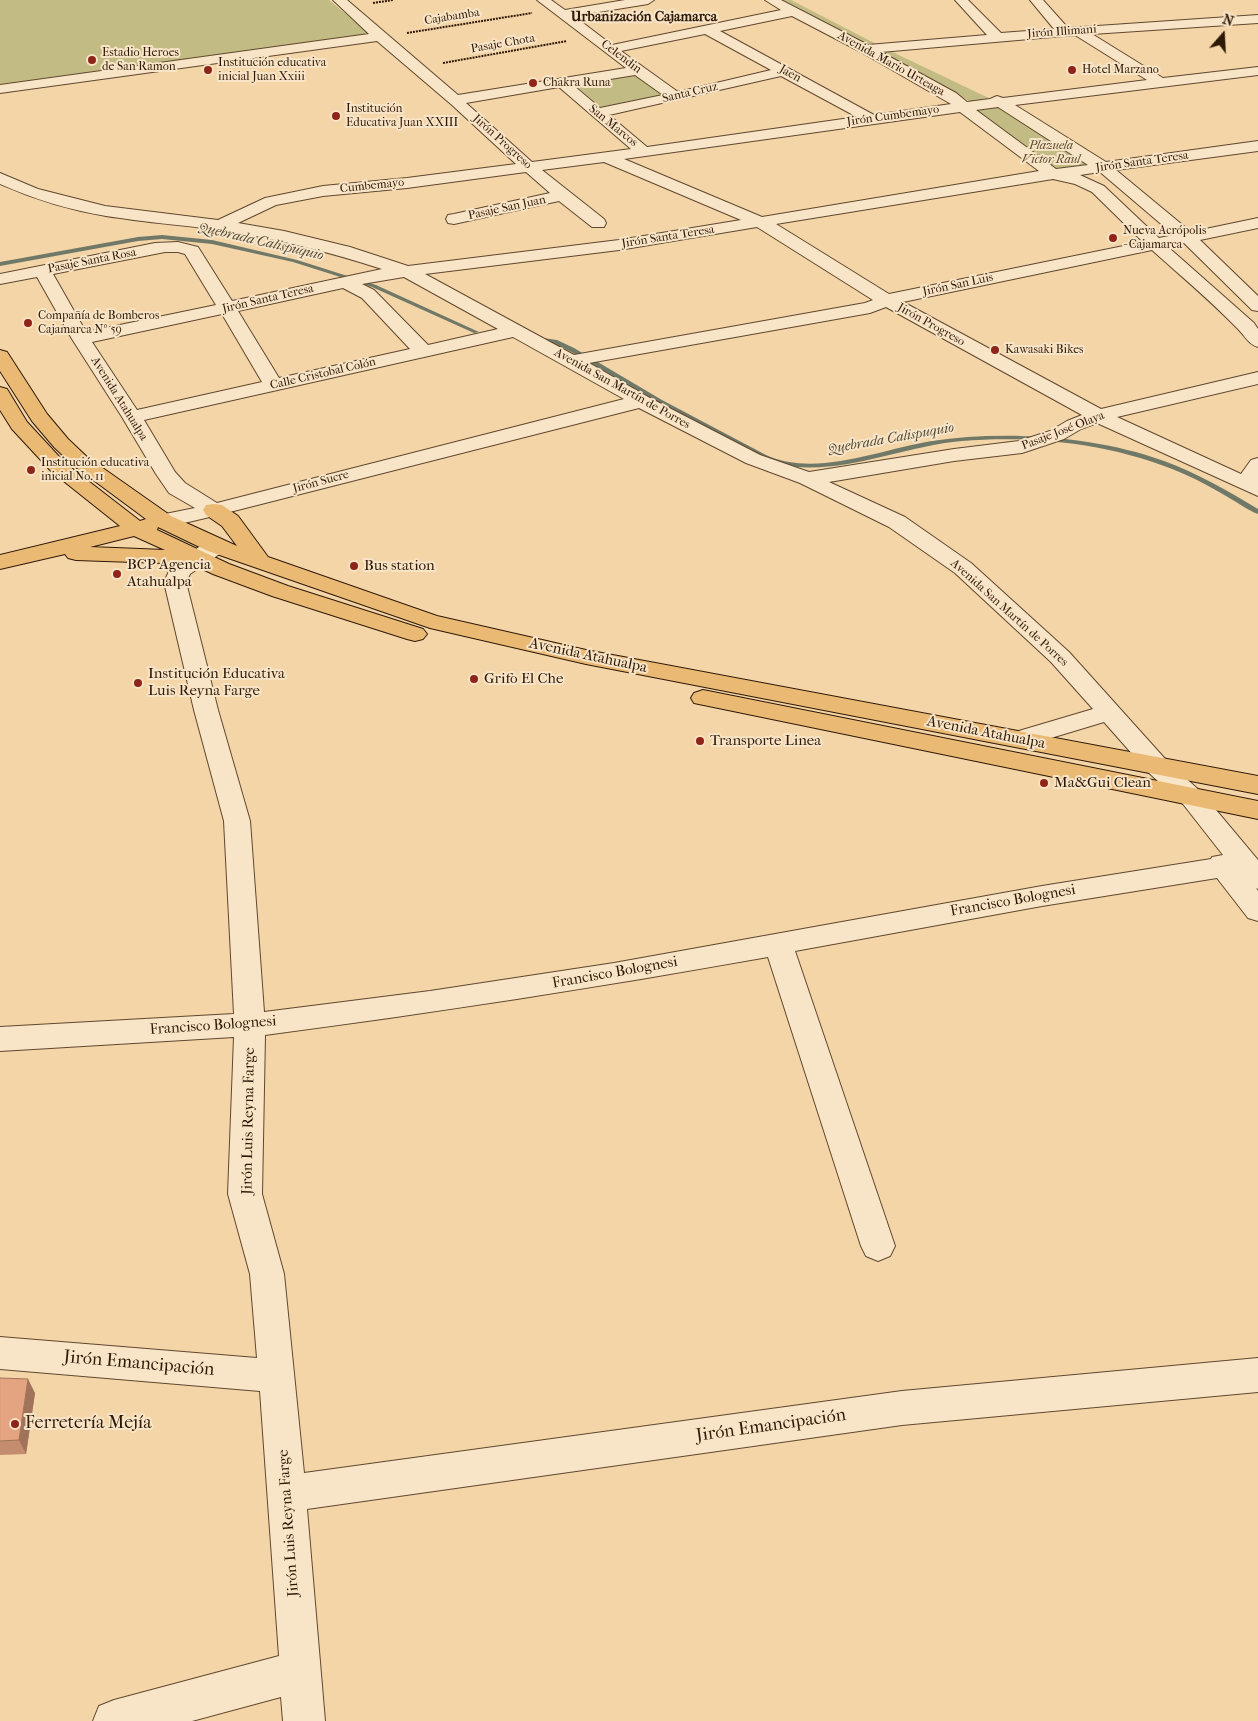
<!DOCTYPE html>
<meta charset="utf-8">
<style>
body{margin:0}
#map{position:relative;width:1258px;height:1721px;overflow:hidden;background:#f4d5a7;font-family:"IM FELL French Canon",serif}
canvas{display:block}
.north{position:absolute;left:1198px;top:10px;width:50px;height:50px;-webkit-text-stroke:4px #f8e4c6;paint-order:stroke;rotate:19deg;font-size:14px;font-weight:700;line-height:20px;text-align:center;color:#2e1907}
.north::after{content:'';display:block;margin:auto;width:18px;height:22px;background:#2e1907;clip-path:polygon(50% 0,100% 100%,50% 72%,0 100%)}
</style>
<div id="map">
<canvas width="1258" height="1721"></canvas>
<div class="north">N</div>
</div>
<script>
const context = document.querySelector('canvas').getContext('2d');
context.lineJoin = 'round';
function fill(path, color) {
  context.fillStyle = color;
  context.fill(path, 'evenodd');
}
function trace(path, color, width, dash) {
  context.strokeStyle = color;
  context.lineWidth = width;
  context.lineCap = dash ? 'butt' : 'round';
  context.setLineDash(dash || []);
  context.stroke(path);
}
function drawText(font, color, halo, rows, align = 'center') {
  context.font = font + ' "IM FELL French Canon",serif';
  context.lineWidth = 4;
  context.setLineDash([]);
  context.textBaseline = 'middle';
  context.strokeStyle = halo;
  context.fillStyle = color;
  for (const [text, x, y, turn = 0] of rows) {
    context.save();
    context.translate(x, y);
    context.rotate((+turn || 0) * Math.PI / 180);
    context.textAlign = isNaN(turn) ? turn : align;
    if (halo) context.strokeText(text, 0, 0);
    context.fillText(text, 0, 0);
    context.restore();
  }
}
fill(new Path2D(`
 M 0,0 L 329,0 L 370,34 L 0,86 Z
 M 775,0 L 791,0 L 880,46 L 867,47 Z
 M 884,48 L 995,101 L 977,105 L 872,50 Z
 M 637,75 L 667,96 L 603,109 L 574,84 Z
 M 1011,105 L 1098,166 L 1047,170 L 970,108 Z`), '#c2bb83');
fill(new Path2D(`
 M 162,235 L 212,240 L 297,260 L 376,285 L 479,332 L 474,333 L 372,287 L 293,262 L 212,244 L 162,239 L 138,241 L 0,266 L 0,262 L 138,237 Z
 M 543,338 L 557,340 L 574,348 L 662,400 L 766,455 C 816,478 881,449 932,441 C 1004,430 1096,436 1164,461 C 1197,473 1228,491 1258,509 L 1258,514 C 1249,511 1240,504 1231,499 C 1216,490 1200,481 1184,474 C 1115,444 1036,435 962,441 C 901,446 838,478 777,464 C 762,460 749,451 735,444 C 697,425 660,405 624,384 C 597,368 573,349 543,340 Z`), '#707968');
const minor = new Path2D(`
 M 333,0 L 347,0 L 458,95 L 626,68 L 537,0 L 551,0 L 565,10 L 625,0 L 654,0 L 648,4 L 574,16 L 612,45 L 781,10 L 765,0 L 781,0 L 868,45 L 987,35 L 955,0 L 968,0 L 1001,33 L 1054,29 L 1030,0 L 1043,0 L 1068,28 L 1258,15 L 1258,23 L 1092,34 L 1163,78 L 1258,67 L 1258,75 L 1015,105 L 1106,162 L 1258,141 L 1258,151 L 1116,170 L 1191,232 L 1258,218 L 1258,228 L 1200,240 L 1258,296 L 1258,311 L 1252,310 L 1184,243 L 1168,247 L 1254,323 L 1258,329 L 1258,347 C 1248,344 1245,336 1238,329 C 1211,301 1181,276 1152,250 L 903,302 L 1101,409 L 1258,372 L 1258,384 L 1117,417 L 1241,474 L 1251,460 L 1258,458 L 1258,496 L 1097,423 L 1081,429 L 1064,439 L 1022,453 L 954,461 L 829,482 L 905,517 L 971,563 L 1069,652 L 1167,761 L 1201,792 L 1258,860 L 1258,889 L 1256,888 L 1258,891 L 1258,921 L 1248,918 L 1217,878 L 1042,906 L 795,951 L 895,1246 L 890,1256 L 878,1261 L 866,1256 L 861,1246 L 768,957 C 601,987 433,1013 265,1035 L 262,1194 L 284,1274 L 304,1473 L 902,1391 L 1258,1358 L 1258,1392 L 902,1425 L 307,1509 L 325,1721 L 283,1721 L 281,1697 L 192,1721 L 93,1721 L 99,1706 L 114,1700 L 279,1656 L 260,1391 L 0,1369 L 0,1337 L 257,1358 L 250,1274 L 228,1194 L 234,1037 L 0,1051 L 0,1027 L 234,1014 L 224,821 L 194,710 L 164,582 L 172,565 L 208,541 L 216,539 L 224,541 L 227,546 L 224,551 L 190,574 L 186,582 L 218,710 L 250,821 L 264,1012 L 430,991 L 614,963 L 1042,886 L 1211,859 L 1212,857 L 1223,855 L 1183,804 L 1149,773 L 1104,722 L 1021,747 L 1012,745 L 1008,739 L 1012,733 L 1093,709 L 1051,662 L 955,573 L 889,527 L 800,483 L 746,463 L 639,408 L 214,516 L 163,528 L 155,526 L 152,521 L 155,516 L 195,508 L 169,493 L 156,474 L 122,417 L 72,339 L 37,277 L 0,284 L 0,274 L 155,243 L 178,242 L 198,247 L 232,301 L 382,269 C 329,252 275,238 219,230 C 182,225 143,222 106,216 C 69,210 34,199 0,184 L 0,173 L 38,189 L 105,206 L 218,220 L 265,198 L 323,186 L 407,178 L 516,164 L 452,105 L 377,41 L 0,93 L 0,85 L 369,34 ZM 792,16 L 861,52 L 951,104 L 874,115 L 720,31 ZM 705,34 L 771,70 L 678,92 L 621,51 ZM 1075,35 L 1147,80 L 1003,98 L 997,96 L 990,99 L 967,102 L 956,93 L 881,52 ZM 635,75 L 663,95 L 600,108 L 573,85 ZM 781,76 L 857,117 L 647,147 L 609,115 ZM 559,87 L 631,149 L 532,162 L 466,103 ZM 998,107 L 1088,165 L 1056,169 L 976,110 ZM 960,112 L 1039,171 L 762,217 L 624,159 ZM 604,162 L 741,220 L 619,240 L 408,266 L 350,247 L 284,231 L 238,223 L 276,205 L 323,196 L 407,188 L 526,172 L 550,193 L 454,214 L 448,215 L 446,219 L 448,223 L 454,224 L 559,201 L 592,227 L 604,227 L 606,223 L 604,219 L 542,170 ZM 1100,172 L 1174,235 L 1159,238 L 1104,186 L 1080,175 ZM 1053,179 L 1075,184 L 1092,192 L 1143,242 L 889,294 L 776,224 ZM 757,227 L 873,300 L 865,303 L 574,355 L 425,274 L 619,250 ZM 165,252 L 178,252 L 185,254 L 216,305 L 86,332 L 53,274 ZM 404,277 L 498,329 L 428,345 L 374,290 L 362,284 ZM 343,288 L 362,298 L 410,349 L 279,378 L 238,311 ZM 886,307 L 1082,415 L 1067,421 L 1050,431 L 1019,441 L 954,449 L 809,472 L 760,455 L 648,397 L 589,363 L 870,313 ZM 222,314 L 262,382 L 137,410 L 92,342 ZM 513,337 L 624,399 L 217,503 L 185,483 L 175,472 L 144,420 Z`);
const major = new Path2D(`
 M 0,350 L 7,352 L 47,414 L 68,439 L 87,457 L 171,516 L 237,546 L 222,526 L 206,515 L 203,510 L 206,505 L 214,504 L 222,505 L 238,516 L 268,557 L 437,616 L 586,650 L 1258,776 L 1258,794 L 586,664 L 430,628 L 208,551 L 158,527 L 157,530 L 229,564 L 288,586 L 423,629 L 427,634 L 423,639 L 415,641 L 407,639 L 272,596 L 213,574 L 192,564 L 76,560 L 68,558 L 65,554 L 0,569 L 0,555 L 120,526 L 51,471 L 12,429 L 0,410 L 0,387 L 7,389 L 27,422 L 65,463 L 140,521 L 146,519 L 73,465 L 54,447 L 32,421 L 0,371 ZM 134,536 L 165,550 L 90,547 Z
 M 703,690 L 1258,801 L 1258,819 L 694,703 L 691,698 L 694,693 Z`);
trace(minor, '#60482f', 2);
trace(major, '#2e1907', 2);
trace(new Path2D(`
 M 373,3 L 393,0
 M 407,33 L 532,13
 M 443,63 L 567,41`), '#2e1907', 2, [2, 1]);
fill(minor, '#f8e4c6');
fill(major, '#eaba74');
fill(new Path2D(`
 M 0,1378 L 35,1393 L 26,1454 L 0,1455 Z`), '#c48d6f');
fill(new Path2D(`
 M 28,1379 L 35,1393 L 26,1454 L 19,1440 Z`), '#a0735a');
const building = new Path2D(`
 M 0,1378 L 28,1379 L 19,1440 L 0,1441 Z`);
fill(building, '#e4a481');
trace(building, '#a0735a', 1);
for (const [x, y, r, color] of [
 [92,60,5,"#8f2418"],
 [208,70,5,"#8f2418"],
 [1072,70,5,"#8f2418"],
 [533,83,5,"#8f2418"],
 [336,116,5,"#8f2418"],
 [1113,238,5,"#8f2418"],
 [28,323,5,"#8f2418"],
 [995,350,5,"#8f2418"],
 [31,470,5,"#8f2418"],
 [354,566,5,"#8f2418"],
 [117,574,5,"#8f2418"],
 [474,679,5,"#8f2418"],
 [138,683,5,"#8f2418"],
 [700,741,5,"#8f2418"],
 [1044,783,5,"#8f2418"],
 [15,1424,5,"#8f2418"]
]) {
  const dot = new Path2D();
  dot.arc(x, y, r, 0, 2 * Math.PI);
  context.fillStyle = color;
  context.fill(dot);
  trace(dot, '#f8e4c6', 2);
}
drawText('12px', '#2e1907', '#f8e4c6', [
 ["Cajabamba",452,17,-9],
 ["Jirón Illimani",1062,32,-4],
 ["Pasaje Chota",503,44,-10],
 ["Celendin",621,57,37],
 ["Avenida Mario Urteaga",891,64,29],
 ["Jaen",790,74,29],
 ["Santa Cruz",690,93,-13],
 ["Jirón Cumbemayo",893,116,-8],
 ["San Marcos",613,126,39],
 ["Jirón Progreso",502,142,42],
 ["Jirón Santa Teresa",1142,162,-8],
 ["Cumbemayo",372,186,-6],
 ["Pasaje San Juan",507,208,-12],
 ["Jirón Santa Teresa",668,237,-9],
 ["Pasaje Santa Rosa",92,261,-11],
 ["Jirón San Luis",958,285,-12],
 ["Jirón Santa Teresa",268,299,-13],
 ["Jirón Progreso",931,325,29],
 ["Calle Cristobal Colón",323,374,-13],
 ["Avenida San Martín de Porres",622,389,29],
 ["Avenida Atahualpa",119,399,58],
 ["Pasaje José Olaya",1063,431,-21],
 ["Jirón Sucre",321,482,-15],
 ["Avenida San Martín de Porres",1009,613,42]
]);
drawText('12px', '#2e1907', '#f8e4c6', [
 ["Estadio Heroes",102,53],
 ["de San Ramon",102,67],
 ["Institución educativa",218,63],
 ["inicial Juan Xxiii",218,77],
 ["Hotel Marzano",1082,70],
 ["Chakra Runa",543,83],
 ["Institución",346,109],
 ["Educativa Juan XXIII",346,123],
 ["Nueva Acrópolis",1123,231],
 ["- Cajamarca",1123,245],
 ["Compañía de Bomberos",38,316],
 ["Cajamarca Nº 59",38,330],
 ["Kawasaki Bikes",1005,350],
 ["Institución educativa",41,463],
 ["inicial No. 11",41,477]
], 'left');
drawText('italic 12px', '#5a4a2c', '#f8e4c6', [
 ["Plazuela",1051,146],
 ["Victor Raul",1051,160]
]);
drawText('bold 14px', '#2e1907', '#f8e4c6', [
 ["Urbanización Cajamarca",644,18]
]);
drawText('italic 14px', '#4f4938', '#f8e4c6', [
 ["Quebrada Calispuquio",261,242,13],
 ["Quebrada Calispuquio",891,439,-10]
]);
drawText('15px', '#2e1907', '#f8e4c6', [
 ["BCP Agencia",127,565],
 ["Atahualpa",127,582],
 ["Bus station",364,566],
 ["Institución Educativa",148,674],
 ["Luis Reyna Farge",148,691],
 ["Grifo El Che",484,679],
 ["Transporte Linea",710,741],
 ["Ma&Gui Clean",1054,783]
], 'left');
drawText('15px', '#2e1907', '#f8e4c6', [
 ["Avenida Atahualpa",588,656,12],
 ["Avenida Atahualpa",986,733,11],
 ["Francisco Bolognesi",1013,901,-10],
 ["Francisco Bolognesi",615,973,-10],
 ["Francisco Bolognesi",213,1026,-4],
 ["Jirón Luis Reyna Farge",249,1121,-89],
 ["Jirón Luis Reyna Farge",289,1523,-94]
]);
drawText('18px', '#2e1907', '#f8e4c6', [
 ["Jirón Emancipación",139,1364,5],
 ["Jirón Emancipación",771,1426,-8]
]);
drawText('18px', '#2e1907', '#f8e4c6', [
 ["Ferretería Mejía",25,1424]
], 'left');
</script>
